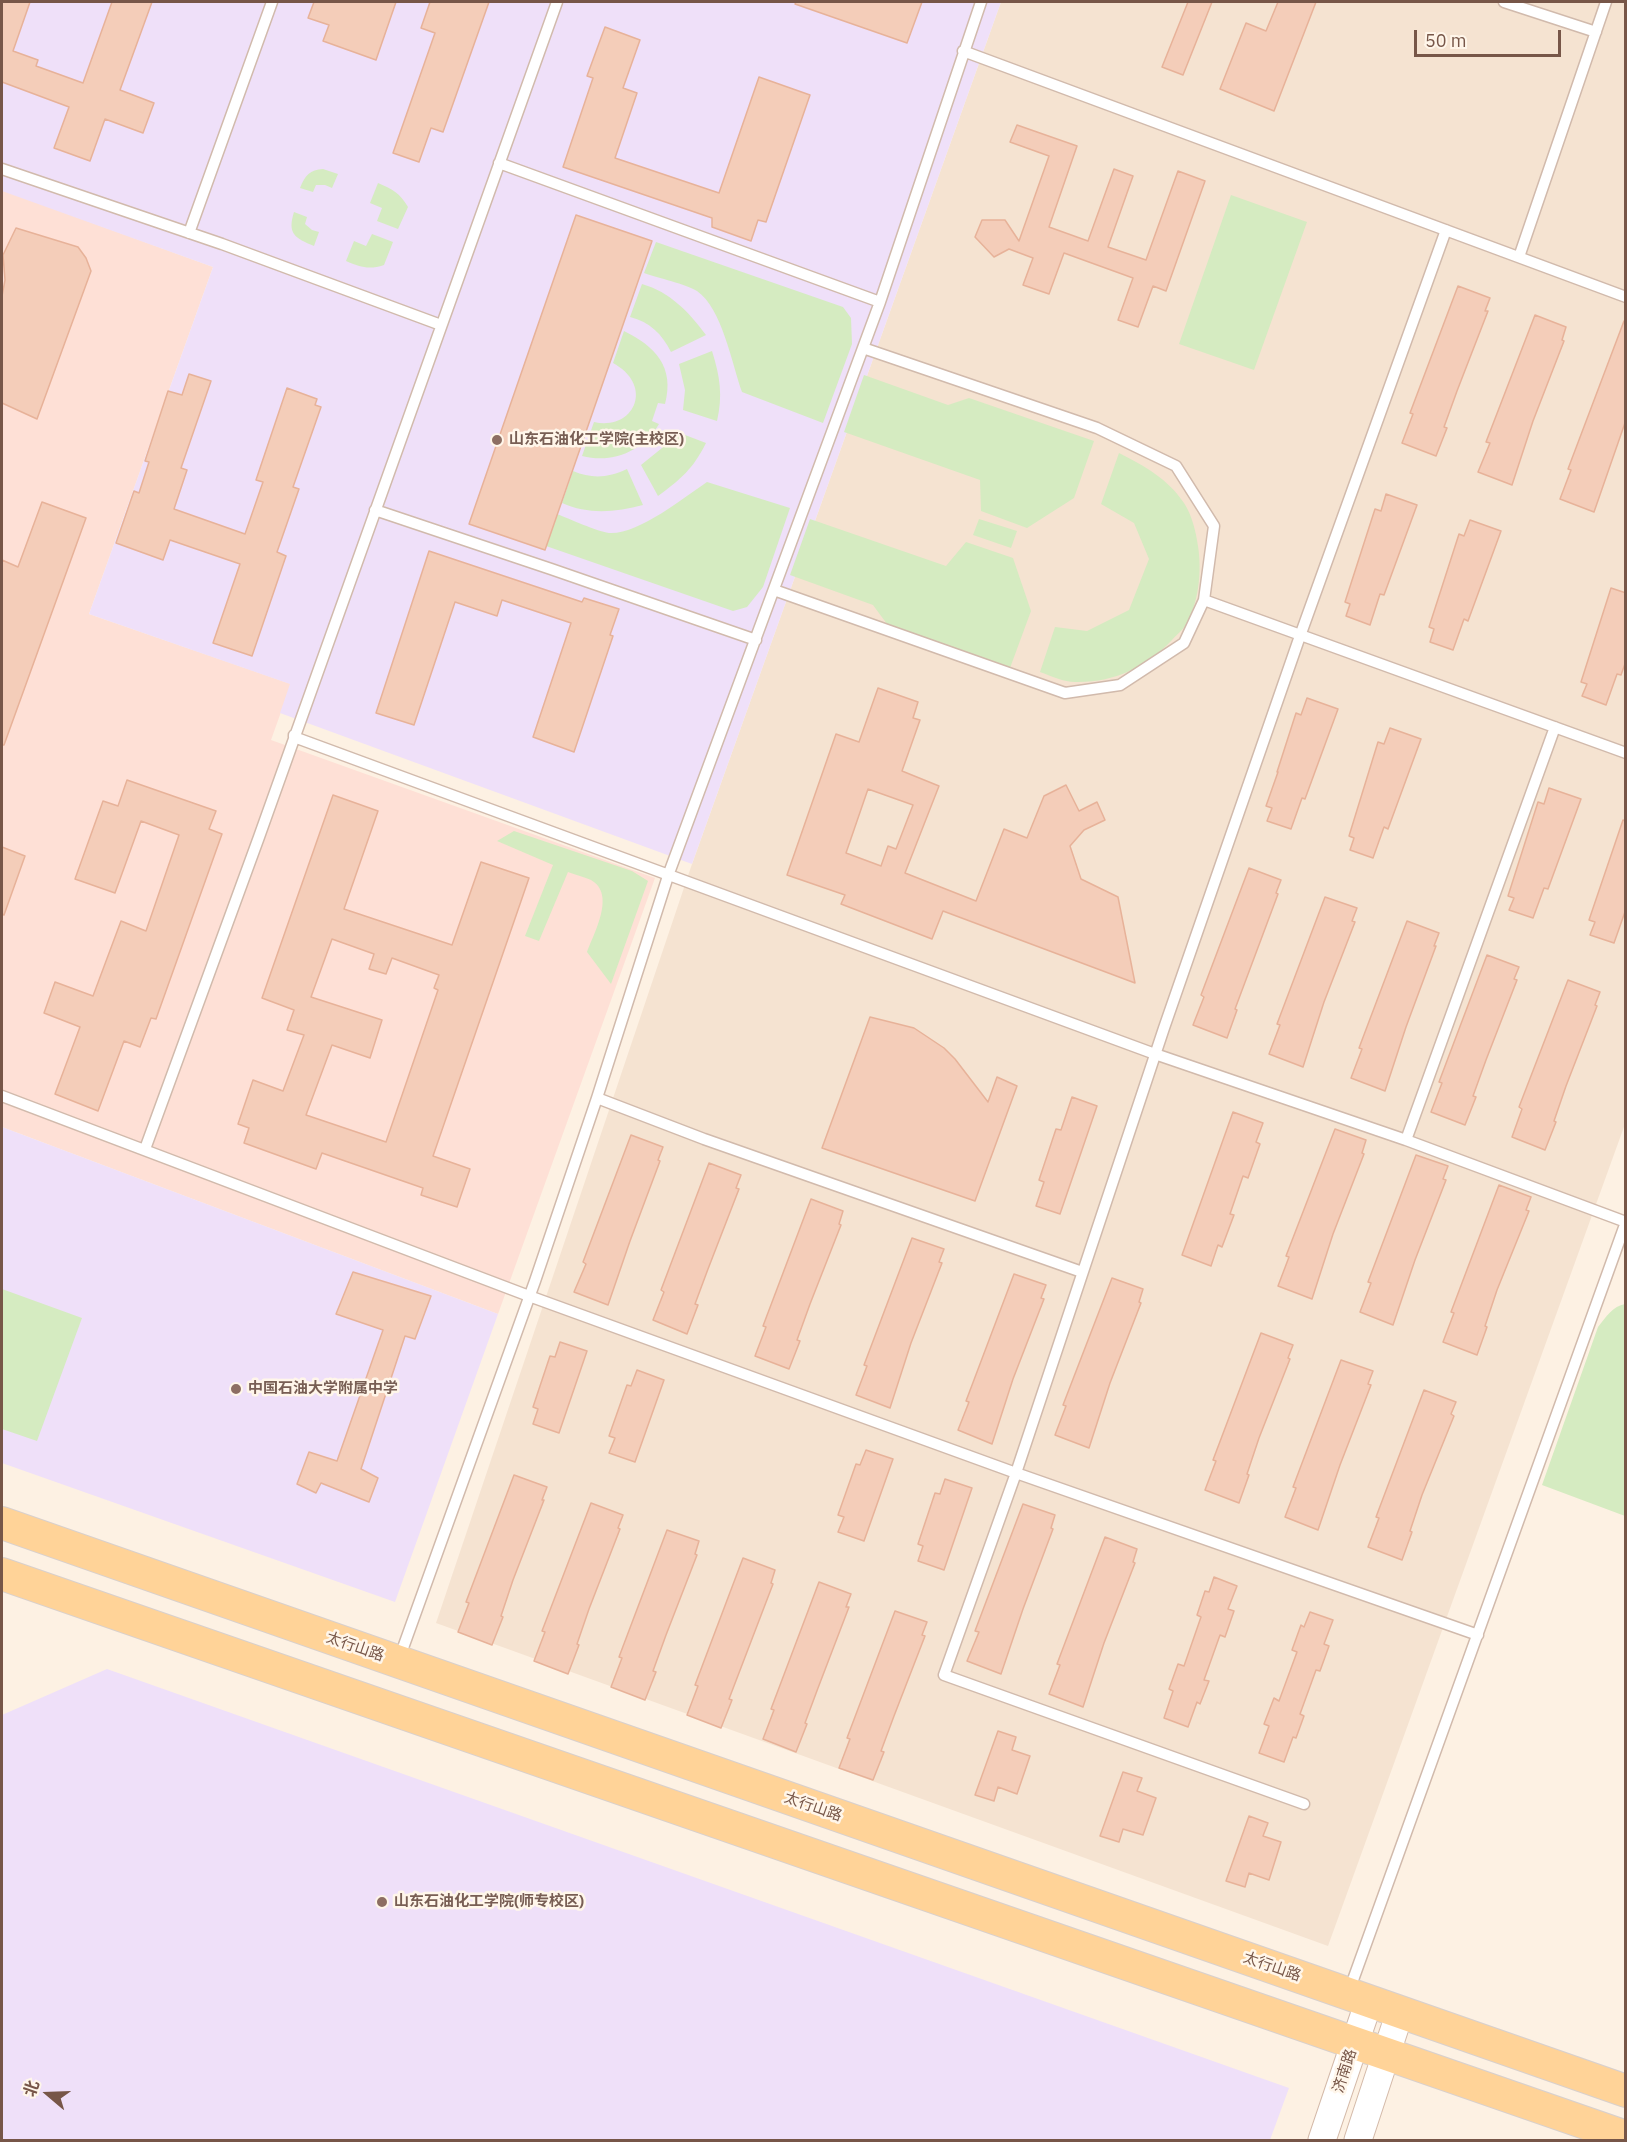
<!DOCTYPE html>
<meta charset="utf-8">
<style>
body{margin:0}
#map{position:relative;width:1627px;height:2142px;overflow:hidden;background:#fdf1e3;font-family:"IBM Plex Sans","Noto Sans SC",sans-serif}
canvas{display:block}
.frame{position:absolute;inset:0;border:3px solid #775648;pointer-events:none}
.north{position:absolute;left:18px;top:2064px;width:60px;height:60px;-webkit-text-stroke:4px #fff6ea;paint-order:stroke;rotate:289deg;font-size:16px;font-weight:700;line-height:24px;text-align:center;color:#775648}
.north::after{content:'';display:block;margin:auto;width:21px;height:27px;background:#775648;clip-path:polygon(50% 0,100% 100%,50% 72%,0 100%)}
.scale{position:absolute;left:1414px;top:30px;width:147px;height:27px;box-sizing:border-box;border:3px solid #775648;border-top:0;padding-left:8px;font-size:18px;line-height:21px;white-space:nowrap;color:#775648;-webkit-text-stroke:4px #fff6ea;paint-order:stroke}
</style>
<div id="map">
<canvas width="1627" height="2142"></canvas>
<div class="frame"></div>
<div class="north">北</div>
<div class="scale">50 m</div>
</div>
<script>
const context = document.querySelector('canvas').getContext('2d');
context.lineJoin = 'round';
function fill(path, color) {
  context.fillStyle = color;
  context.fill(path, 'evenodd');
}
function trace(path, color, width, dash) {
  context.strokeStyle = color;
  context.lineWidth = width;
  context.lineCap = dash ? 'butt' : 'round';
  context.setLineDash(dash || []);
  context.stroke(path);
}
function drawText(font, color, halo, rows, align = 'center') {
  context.font = font + ' "IBM Plex Sans","Noto Sans SC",sans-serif';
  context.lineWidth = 5;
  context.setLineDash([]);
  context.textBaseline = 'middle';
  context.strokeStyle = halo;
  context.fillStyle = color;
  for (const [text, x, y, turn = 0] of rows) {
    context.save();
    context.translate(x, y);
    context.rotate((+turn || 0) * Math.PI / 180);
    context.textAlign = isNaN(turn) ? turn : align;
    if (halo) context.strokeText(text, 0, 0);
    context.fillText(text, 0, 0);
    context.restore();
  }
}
fill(new Path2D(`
 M 1001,2 L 1625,2 L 1625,1124 L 1328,1946 L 436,1623 L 692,864 Z`), '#f5e3d1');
fill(new Path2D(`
 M 2,190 L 213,267 L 89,614 L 291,684 L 271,740 L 655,878 L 498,1314 L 2,1127 Z`), '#fee0d6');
fill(new Path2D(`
 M 2,2 L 1001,2 L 692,864 L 280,713 L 290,684 L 89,614 L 213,267 L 2,191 Z
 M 2,1127 L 498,1314 L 395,1602 L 2,1463 Z
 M 107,1669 L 1289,2088 L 1270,2140 L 2,2140 L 2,1715 Z`), '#efe0f9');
fill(new Path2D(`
 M 323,169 L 338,174 L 332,188 L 325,185 L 316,185 L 313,192 L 300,188 C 305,175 310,170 323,169 Z
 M 378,183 C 392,189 400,193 408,207 L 398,229 L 377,221 L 382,208 L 370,203 Z
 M 1231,195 L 1307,222 L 1254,370 L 1179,344 Z
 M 294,212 L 307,217 L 305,224 L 312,230 L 319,232 L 314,246 C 295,238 287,234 294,212 Z
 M 372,234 L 393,242 L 384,265 C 369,270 360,267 346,261 L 354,241 L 366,246 Z
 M 656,242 L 843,307 L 851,318 L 852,344 L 823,423 L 742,392 C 732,364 722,308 697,291 C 686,284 658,278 644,273 Z
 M 642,284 C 670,292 689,312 706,335 L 671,352 C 662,334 650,322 630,317 Z
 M 624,331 C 655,346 675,367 665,404 L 658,403 L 652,421 L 659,424 C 643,451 613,464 582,456 L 594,422 C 634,431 655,386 613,363 Z
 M 712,351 C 720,376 723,396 717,421 L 683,410 L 685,390 L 679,364 Z
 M 864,375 L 948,405 L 969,398 L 1094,441 L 1074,498 L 1027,528 L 981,511 L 980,480 L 844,432 Z
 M 672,430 L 706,443 C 693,469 681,479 658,496 L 641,465 L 662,448 Z
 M 1119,453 C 1145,466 1168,479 1184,503 C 1192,515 1196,532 1198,546 C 1202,571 1199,604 1185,626 C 1182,631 1176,635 1172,640 C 1147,667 1113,683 1075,682 C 1064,682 1051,676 1040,672 L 1055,627 L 1087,631 L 1129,610 L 1149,559 L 1134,523 L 1101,504 Z
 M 627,469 L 643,505 C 616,512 589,515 562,503 L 573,471 C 592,479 608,478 627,469 Z
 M 707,482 L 790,508 L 763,587 L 747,607 L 733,611 L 546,546 L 557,514 C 570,519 596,531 609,533 C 638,535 683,498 707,482 Z
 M 810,519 L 946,566 L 966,542 L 1013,558 L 1031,611 L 1010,668 L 887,624 L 873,605 L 790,575 Z
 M 979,519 L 1017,531 L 1011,548 L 973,535 Z
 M 514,831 L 632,871 L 648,881 L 611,984 L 587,952 C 594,933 616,894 591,880 C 585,877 575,875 568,872 L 539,941 L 525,936 L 553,865 L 497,841 Z
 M 2,1289 L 82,1318 L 37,1441 L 2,1429 Z
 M 1625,1304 L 1626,1304 L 1625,1516 L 1542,1485 L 1598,1327 C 1606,1317 1613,1306 1625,1304 Z`), '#d5ebc1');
const building = new Path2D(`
 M 2,2 L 30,2 L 13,51 L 38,60 L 36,66 L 83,83 L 112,2 L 152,2 L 120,90 L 154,103 L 143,133 L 105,119 L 90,161 L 54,148 L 69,107 L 2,82 Z
 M 314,2 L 396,2 L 376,60 L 323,41 L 329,25 L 308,18 Z
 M 430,2 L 489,2 L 443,132 L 431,128 L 419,162 L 393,153 L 435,33 L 421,28 Z
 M 796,2 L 922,2 L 907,43 L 795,4 Z
 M 1188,2 L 1212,2 L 1183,75 L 1162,67 Z
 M 1278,2 L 1316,2 L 1274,111 L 1220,89 L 1246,23 L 1266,31 Z
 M 605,27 L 640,40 L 623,88 L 637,93 L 615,158 L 719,193 L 759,77 L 810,95 L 766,222 L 758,220 L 751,241 L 712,227 L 712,218 L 563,167 L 593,78 L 587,76 Z
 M 1017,125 L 1077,146 L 1049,227 L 1088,241 L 1114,169 L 1133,176 L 1108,247 L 1146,260 L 1178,171 L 1205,181 L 1166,291 L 1153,286 L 1138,327 L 1118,320 L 1133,278 L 1064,253 L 1049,294 L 1023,285 L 1033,258 L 1009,249 L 994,257 L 975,237 L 982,220 L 1005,220 L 1019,241 L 1049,156 L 1010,142 Z
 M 576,215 L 652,241 L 545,550 L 469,524 Z
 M 16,228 L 78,247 L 86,258 L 91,271 L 37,419 L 2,403 L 2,296 L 5,280 L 3,255 Z
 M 1458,286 L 1490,298 L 1485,311 L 1488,311 L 1457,391 L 1444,427 L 1447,428 L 1436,456 L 1402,443 L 1413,414 L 1410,413 Z
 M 1535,315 L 1566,327 L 1562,340 L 1564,341 L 1533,421 L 1512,485 L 1478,472 L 1490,443 L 1486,442 Z
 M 1624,321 L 1626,322 L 1626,420 L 1594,512 L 1560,499 L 1571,470 L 1568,469 Z
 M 189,374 L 211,381 L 181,468 L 187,470 L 174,509 L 245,534 L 263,482 L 256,480 L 287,388 L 317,399 L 315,405 L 321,407 L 293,487 L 299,489 L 277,552 L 286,556 L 252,656 L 213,643 L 240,564 L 170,540 L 163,560 L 116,543 L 134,491 L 139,493 L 149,462 L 145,461 L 168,391 L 182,395 Z
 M 1386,494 L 1417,505 L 1384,595 L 1380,594 L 1370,625 L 1346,616 L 1350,604 L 1345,602 L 1375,509 L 1381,511 Z
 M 42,502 L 86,518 L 4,745 L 2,745 L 2,560 L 18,567 Z
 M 1470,520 L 1501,531 L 1468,621 L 1464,619 L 1453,650 L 1430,642 L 1434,629 L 1429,627 L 1459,534 L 1464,536 Z
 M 429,551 L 582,602 L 584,598 L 619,609 L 610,635 L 613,636 L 574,752 L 533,737 L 571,623 L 502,600 L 497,616 L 455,602 L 414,725 L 376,713 Z
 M 1611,588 L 1626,593 L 1626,661 L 1621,675 L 1617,674 L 1606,705 L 1582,696 L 1587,684 L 1581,682 Z
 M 878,688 L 918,702 L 913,718 L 920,720 L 902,771 L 939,786 L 905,873 L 976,901 L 1004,829 L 1027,838 L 1044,796 L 1066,785 L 1079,811 L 1097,802 L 1105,820 L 1084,830 L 1070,846 L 1081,879 L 1118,897 L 1135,983 L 943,911 L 932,939 L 841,904 L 845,895 L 787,875 L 836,734 L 859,742 ZM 868,789 L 913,805 L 896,849 L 888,846 L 881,866 L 846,853 Z
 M 1307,698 L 1338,709 L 1305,799 L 1302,798 L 1291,829 L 1267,821 L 1272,808 L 1266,806 L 1278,772 L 1277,772 L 1296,713 L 1301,715 Z
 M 1390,728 L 1421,739 L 1388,829 L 1384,827 L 1373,858 L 1350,850 L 1354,838 L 1349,836 L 1378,742 L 1384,744 Z
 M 127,780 L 216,811 L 209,829 L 222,834 L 156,1019 L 151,1018 L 140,1047 L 124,1041 L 98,1111 L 55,1094 L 80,1027 L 44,1013 L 55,982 L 93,996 L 121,921 L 146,931 L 179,835 L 141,821 L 115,893 L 75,879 L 103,801 L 118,806 Z
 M 1549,788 L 1581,799 L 1548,889 L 1544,888 L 1533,918 L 1509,910 L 1514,898 L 1508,896 L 1538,802 L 1544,804 Z
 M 333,795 L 378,811 L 344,909 L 452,945 L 481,862 L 529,878 L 433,1156 L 470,1169 L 457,1207 L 421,1195 L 423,1188 L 322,1153 L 316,1169 L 244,1143 L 249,1128 L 238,1124 L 253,1080 L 283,1091 L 304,1035 L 287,1030 L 294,1010 L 262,998 ZM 332,939 L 374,954 L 369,969 L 386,974 L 392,958 L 439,975 L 434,988 L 438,990 L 386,1142 L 306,1115 L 332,1045 L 370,1058 L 382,1020 L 311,997 Z
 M 1623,820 L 1626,821 L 1626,909 L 1614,943 L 1590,935 L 1595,922 L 1589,920 Z
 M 2,847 L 25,856 L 4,915 L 2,914 Z
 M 1249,868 L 1281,880 L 1276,893 L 1278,894 L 1235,1009 L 1237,1010 L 1227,1038 L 1193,1025 L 1204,997 L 1201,995 Z
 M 1325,897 L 1357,908 L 1352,921 L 1355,922 L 1324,1002 L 1303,1067 L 1269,1054 L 1280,1025 L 1277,1024 Z
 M 1407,921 L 1439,933 L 1434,946 L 1436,946 L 1406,1027 L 1385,1091 L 1351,1078 L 1362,1049 L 1359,1048 Z
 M 1487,955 L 1519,967 L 1514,979 L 1517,980 L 1486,1060 L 1473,1096 L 1476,1097 L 1465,1125 L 1431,1112 L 1442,1083 L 1439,1082 Z
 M 1568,980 L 1600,992 L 1595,1005 L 1597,1006 L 1566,1086 L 1554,1121 L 1556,1122 L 1545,1150 L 1512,1137 L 1522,1109 L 1519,1107 Z
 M 870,1017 L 914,1028 L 944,1048 L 955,1059 L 988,1102 L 997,1077 L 1017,1086 L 975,1201 L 822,1148 Z
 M 1072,1097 L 1097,1106 L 1060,1214 L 1036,1206 L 1044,1182 L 1039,1180 L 1056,1129 L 1061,1130 Z
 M 1233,1112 L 1263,1123 L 1256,1142 L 1260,1144 L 1248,1178 L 1243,1176 L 1230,1214 L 1234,1215 L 1222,1247 L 1218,1245 L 1211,1266 L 1182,1255 Z
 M 1335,1129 L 1366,1140 L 1362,1153 L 1364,1154 L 1333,1234 L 1312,1299 L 1278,1286 L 1289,1257 L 1286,1256 Z
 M 631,1135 L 663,1147 L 658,1160 L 660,1161 L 630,1241 L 608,1305 L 574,1292 L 586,1264 L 583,1262 Z
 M 1416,1155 L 1448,1166 L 1443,1179 L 1446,1180 L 1415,1260 L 1393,1325 L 1360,1312 L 1371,1283 L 1368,1282 Z
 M 709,1163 L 741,1175 L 736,1188 L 739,1189 L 708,1269 L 695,1304 L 698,1305 L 687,1334 L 653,1320 L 664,1292 L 661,1290 Z
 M 1499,1185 L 1531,1197 L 1526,1210 L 1529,1211 L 1497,1290 L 1485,1326 L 1487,1327 L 1477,1355 L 1443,1342 L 1454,1313 L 1451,1312 Z
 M 811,1199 L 843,1211 L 839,1224 L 841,1225 L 810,1304 L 797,1340 L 800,1341 L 789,1369 L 755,1356 L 766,1327 L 763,1326 Z
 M 912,1238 L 944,1249 L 939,1262 L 942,1263 L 911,1343 L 890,1408 L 856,1395 L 867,1366 L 864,1365 Z
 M 353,1272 L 431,1296 L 415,1339 L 405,1336 L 361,1469 L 378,1478 L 369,1502 L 321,1483 L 316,1493 L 297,1484 L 309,1452 L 337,1461 L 383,1330 L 336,1314 Z
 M 1014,1274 L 1046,1285 L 1041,1298 L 1044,1299 L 1013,1379 L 992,1444 L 958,1430 L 969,1402 L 966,1401 Z
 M 1112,1278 L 1143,1289 L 1139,1302 L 1141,1303 L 1110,1383 L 1089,1448 L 1055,1435 L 1066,1406 L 1063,1405 Z
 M 1261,1333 L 1293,1345 L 1288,1358 L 1290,1359 L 1259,1438 L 1247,1474 L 1249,1475 L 1239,1503 L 1205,1490 L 1216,1461 L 1213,1460 Z
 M 560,1342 L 587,1351 L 559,1433 L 533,1424 L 538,1409 L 533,1407 L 550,1356 L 555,1357 Z
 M 1341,1360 L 1373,1371 L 1368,1384 L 1371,1385 L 1340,1465 L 1318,1530 L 1285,1517 L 1296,1488 L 1293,1487 Z
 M 637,1370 L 664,1380 L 635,1462 L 609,1453 L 615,1438 L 609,1436 L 627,1385 L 631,1386 Z
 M 1424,1390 L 1456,1402 L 1451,1414 L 1454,1416 L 1422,1495 L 1410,1531 L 1412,1532 L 1402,1560 L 1368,1547 L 1379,1518 L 1376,1517 Z
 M 866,1450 L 893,1459 L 864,1541 L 838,1532 L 844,1517 L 838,1515 L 856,1464 L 860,1465 Z
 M 514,1475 L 547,1487 L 542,1500 L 544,1500 L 513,1580 L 501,1616 L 503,1617 L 492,1645 L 458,1632 L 469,1603 L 466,1602 Z
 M 945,1479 L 972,1488 L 944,1570 L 918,1561 L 923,1546 L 918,1544 L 935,1493 L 940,1494 Z
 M 591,1503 L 623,1515 L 618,1528 L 620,1529 L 589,1609 L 577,1644 L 579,1645 L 568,1674 L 534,1661 L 545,1632 L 542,1631 Z
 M 1023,1504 L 1055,1515 L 1051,1528 L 1053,1529 L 1023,1609 L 1001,1674 L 967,1661 L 979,1632 L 975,1631 Z
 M 667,1530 L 699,1541 L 695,1554 L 697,1555 L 666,1635 L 653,1671 L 656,1672 L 645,1700 L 611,1687 L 622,1658 L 619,1657 Z
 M 1105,1537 L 1137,1549 L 1133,1562 L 1135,1563 L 1104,1643 L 1083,1707 L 1049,1694 L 1060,1665 L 1057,1664 Z
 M 743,1558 L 775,1570 L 771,1583 L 773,1584 L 729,1699 L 732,1700 L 721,1728 L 687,1715 L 698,1686 L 695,1685 Z
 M 1214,1577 L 1237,1586 L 1228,1609 L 1234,1611 L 1225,1637 L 1220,1635 L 1204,1680 L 1209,1681 L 1200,1704 L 1197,1702 L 1188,1727 L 1164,1718 L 1173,1691 L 1169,1689 L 1178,1664 L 1184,1666 L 1201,1617 L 1197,1615 L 1205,1591 L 1209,1592 Z
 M 819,1582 L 851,1594 L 846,1607 L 849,1607 L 818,1688 L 805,1723 L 807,1724 L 796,1752 L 763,1739 L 774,1710 L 771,1709 Z
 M 895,1611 L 927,1622 L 922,1635 L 925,1636 L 894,1716 L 881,1751 L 884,1752 L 873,1780 L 839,1768 L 850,1739 L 847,1738 Z
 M 1310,1612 L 1333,1620 L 1324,1644 L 1329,1646 L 1320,1671 L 1316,1670 L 1300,1714 L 1304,1716 L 1296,1738 L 1293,1737 L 1284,1762 L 1259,1753 L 1269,1726 L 1264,1724 L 1274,1698 L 1279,1701 L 1297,1652 L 1292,1650 L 1301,1625 L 1304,1627 Z
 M 998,1731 L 1016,1737 L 1012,1750 L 1030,1756 L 1017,1794 L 998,1787 L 994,1801 L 975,1795 Z
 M 1123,1772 L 1142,1778 L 1137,1791 L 1156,1798 L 1143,1835 L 1123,1829 L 1119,1842 L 1100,1836 Z
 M 1249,1816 L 1268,1823 L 1263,1836 L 1281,1842 L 1269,1880 L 1249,1873 L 1245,1887 L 1226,1881 Z`);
fill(building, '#f4cdb9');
trace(building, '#e7b299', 1.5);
const service = new Path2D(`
 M 1504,2 L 1596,32
 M 963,51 L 1626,297
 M 499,163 L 880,302
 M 2,169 L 222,244 L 441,325
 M 189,233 L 272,2
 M 1519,257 L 1606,2
 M 375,510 L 551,569 L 756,640
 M 774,590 L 1065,693 L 1120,685 L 1184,643 L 1204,600 L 1214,526 L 1176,466 L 1097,428 L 863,348
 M 1204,600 L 1626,753
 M 294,735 L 294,737 L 1155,1054 L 1406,1140 L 1626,1222
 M 2,1096 L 529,1296 L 1016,1473 L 1478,1635
 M 597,1098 L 704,1139 L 1082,1272
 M 1406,1140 L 1555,727
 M 145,1149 L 259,837 L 557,2
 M 399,1659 L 535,1281 L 597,1098 L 669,873 L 880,302 L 981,2
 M 1304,1804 L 944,1675 L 1016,1473 L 1164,1028 L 1300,636 L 1446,230
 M 1349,1991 L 1626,1222`);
const secondary = new Path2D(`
 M 1322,2140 L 1369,2001
 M 1358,2140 L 1400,2012`);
const primary = new Path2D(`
 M 2,1523 L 1626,2091
 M 2,1574 L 1626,2137`);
trace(service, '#d1baac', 13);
trace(secondary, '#d4baa9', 29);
trace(primary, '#d9d0cc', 34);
trace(service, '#fff', 10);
trace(secondary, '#fff', 27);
trace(primary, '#ffd398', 32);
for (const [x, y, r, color] of [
 [497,440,6,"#8d6e63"],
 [236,1389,6,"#8d6e63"],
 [382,1902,6,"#8d6e63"]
]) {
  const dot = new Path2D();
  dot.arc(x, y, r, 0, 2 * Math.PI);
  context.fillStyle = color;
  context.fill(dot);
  trace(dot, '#fff6ea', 2);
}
drawText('bold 15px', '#785e54', '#fff6ea', [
 ["山东石油化工学院(主校区)",509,440],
 ["中国石油大学附属中学",248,1389],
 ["山东石油化工学院(师专校区)",394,1902]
], 'left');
drawText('15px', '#775648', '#fff6ea', [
 ["太行山路",355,1647,19],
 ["太行山路",813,1807,19],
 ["太行山路",1272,1967,19],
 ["济南路",1345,2071,-72]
]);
</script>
